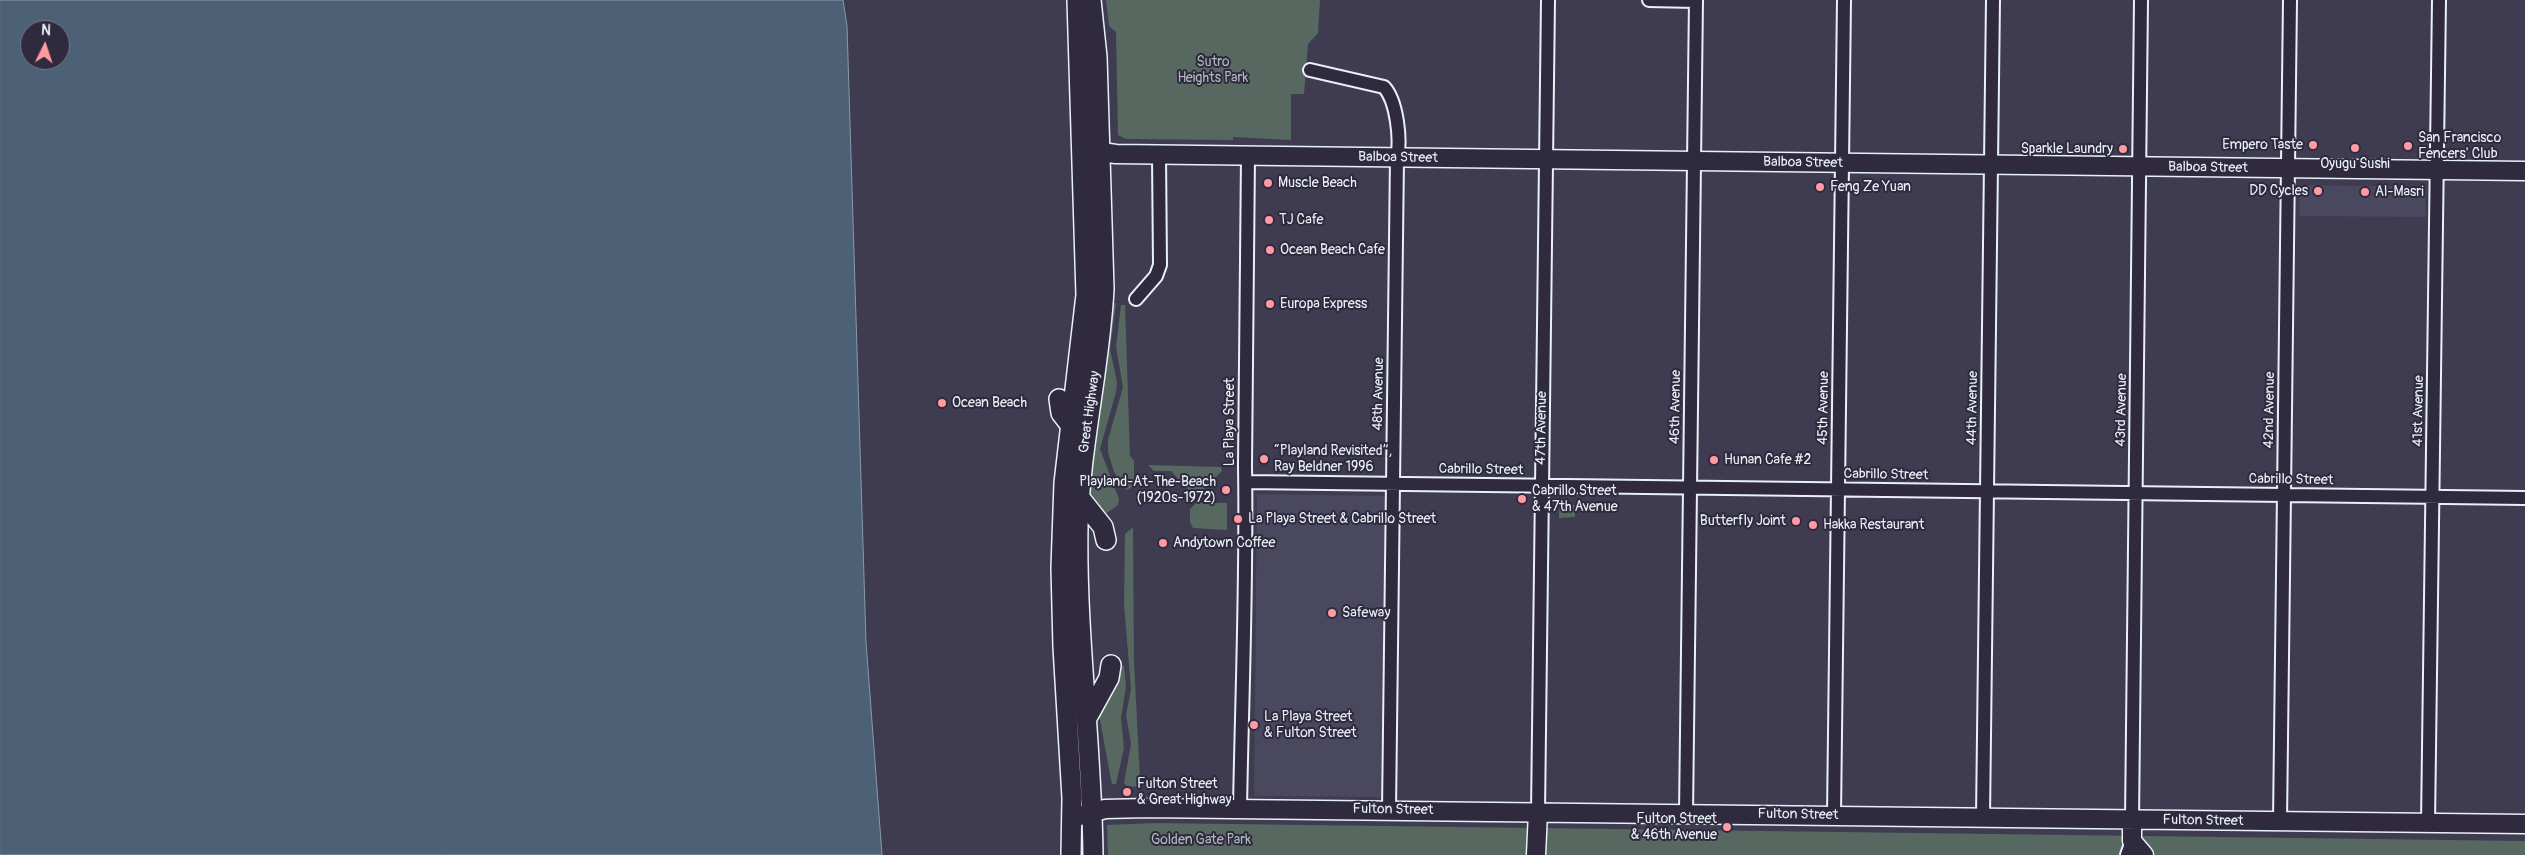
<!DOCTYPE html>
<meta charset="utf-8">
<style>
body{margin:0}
#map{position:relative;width:2525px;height:855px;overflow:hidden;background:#3f3c51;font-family:Pangolin,sans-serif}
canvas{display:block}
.north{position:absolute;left:20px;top:20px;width:50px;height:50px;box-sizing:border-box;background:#2f2a3d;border:1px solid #797a88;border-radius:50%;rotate:4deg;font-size:14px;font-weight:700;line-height:20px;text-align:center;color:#e8f1f8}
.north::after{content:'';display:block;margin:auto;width:18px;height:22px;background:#ff9aa2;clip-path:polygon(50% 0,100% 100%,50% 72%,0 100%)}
</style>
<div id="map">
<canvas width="2525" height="855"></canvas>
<div class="north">N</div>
</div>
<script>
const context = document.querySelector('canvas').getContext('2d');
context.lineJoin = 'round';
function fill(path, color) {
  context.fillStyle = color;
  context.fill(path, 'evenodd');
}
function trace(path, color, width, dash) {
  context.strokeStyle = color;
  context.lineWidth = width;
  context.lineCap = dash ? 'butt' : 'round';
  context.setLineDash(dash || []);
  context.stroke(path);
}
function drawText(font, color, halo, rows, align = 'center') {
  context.font = font + ' Pangolin,sans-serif';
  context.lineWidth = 4;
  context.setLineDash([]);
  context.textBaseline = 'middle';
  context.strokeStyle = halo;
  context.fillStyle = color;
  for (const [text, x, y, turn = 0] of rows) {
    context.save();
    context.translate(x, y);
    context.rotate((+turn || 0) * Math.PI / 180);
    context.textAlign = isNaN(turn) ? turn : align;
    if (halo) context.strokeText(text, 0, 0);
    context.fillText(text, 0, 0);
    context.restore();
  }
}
fill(new Path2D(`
 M 2300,185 L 2425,187 L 2426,217 L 2299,216 Z
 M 1257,494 L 1385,496 L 1381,797 L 1254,796 Z`), '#4a485f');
fill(new Path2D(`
 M 1106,0 L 1320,0 L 1318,33 L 1308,44 L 1304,94 L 1291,94 L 1291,140 L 1233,137 L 1233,140 L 1126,139 L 1118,135 L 1116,32 L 1109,26 Z
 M 1112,303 L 1116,303 L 1110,349 L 1117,382 L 1116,392 L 1100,449 L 1119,499 L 1118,505 L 1107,513 L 1098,512 L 1088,495 Z
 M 1121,305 L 1125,305 L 1130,456 L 1134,461 L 1134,486 L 1127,490 L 1114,472 L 1108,452 L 1108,440 L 1123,387 L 1116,347 Z
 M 1148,465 L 1221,467 L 1222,471 L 1200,493 L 1191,493 L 1171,471 L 1154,471 Z
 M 1196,503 L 1227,503 L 1227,530 L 1193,528 L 1190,522 L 1190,509 Z
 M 1559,505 L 1575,505 L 1575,517 L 1559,518 Z
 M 1133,527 L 1134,662 L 1140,780 L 1139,787 L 1127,786 L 1124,783 L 1131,744 L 1126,715 L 1131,689 L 1124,604 L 1125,534 Z
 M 1115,666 L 1124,666 L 1126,686 L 1121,719 L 1124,748 L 1116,784 L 1112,784 L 1111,780 L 1098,709 Z
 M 1155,823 L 2525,841 L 2525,855 L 1108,855 L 1107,825 Z`), '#566860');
const water = new Path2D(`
 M 0,0 L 843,0 L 847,26 L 866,642 L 882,855 L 0,855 ZM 30,30 L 60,30 L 60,60 L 30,60 Z`);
fill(water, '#4c6076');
trace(water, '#8a9aaa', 1);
const street = new Path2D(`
 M 1649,0 L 1696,1
 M 1310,70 L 1384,87 C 1397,101 1401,140 1397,158 L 1389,810
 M 1136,299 L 1156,276 L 1160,265 L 1159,155
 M 1246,482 L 2525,498
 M 1240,808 C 1242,694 1247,580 1245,466 L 1248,156
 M 1538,812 L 1548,0
 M 1686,814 L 1696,0
 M 1834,815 L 1844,0
 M 1983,817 L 1993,0
 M 2132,820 L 2141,0
 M 2280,821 L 2290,0
 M 2428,823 L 2439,0
 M 2127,855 L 2132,841`);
const secondary = new Path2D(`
 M 1086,150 L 1116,154 L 2525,171
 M 1072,818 L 1105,809 L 1148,808 L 2525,824
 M 2132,820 L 2132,841 L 2144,855
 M 1536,855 L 1538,812`);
const primary = new Path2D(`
 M 1091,0 L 1097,57 L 1104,289 C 1100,368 1080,446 1078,526 C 1076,636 1092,745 1093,855
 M 1059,399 L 1061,413 L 1071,426
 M 1080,498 L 1103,527 L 1106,540
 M 1087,718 L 1109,678 L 1111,665
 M 1071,855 L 1072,798 L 1063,647 L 1061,568 L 1064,483 L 1086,295 L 1077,0`);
trace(street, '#e8f1f8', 16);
trace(secondary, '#e8f1f8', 21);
trace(primary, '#e8f1f8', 22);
trace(street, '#2f2a3d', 12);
trace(secondary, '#2f2a3d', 18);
trace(primary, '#2f2a3d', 19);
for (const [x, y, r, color] of [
 [2313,145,5,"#ff9aa2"],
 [2408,146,5,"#ff9aa2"],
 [2355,148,5,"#ff9aa2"],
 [2123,149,5,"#ff9aa2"],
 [1268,183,5,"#ff9aa2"],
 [1820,187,5,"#ff9aa2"],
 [2318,191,5,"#ff9aa2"],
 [2365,192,5,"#ff9aa2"],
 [1269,220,5,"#ff9aa2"],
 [1270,250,5,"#ff9aa2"],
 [1270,304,5,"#ff9aa2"],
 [942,403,5,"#ff9aa2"],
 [1264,459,5,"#ff9aa2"],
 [1714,460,5,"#ff9aa2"],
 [1226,490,5,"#ff9aa2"],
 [1522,499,5,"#ff9aa2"],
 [1238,519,5,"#ff9aa2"],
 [1796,521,5,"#ff9aa2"],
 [1813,525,5,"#ff9aa2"],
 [1163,543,5,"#ff9aa2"],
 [1332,613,5,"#ff9aa2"],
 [1254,725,5,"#ff9aa2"],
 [1127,792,5,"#ff9aa2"],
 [1727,827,5,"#ff9aa2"]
]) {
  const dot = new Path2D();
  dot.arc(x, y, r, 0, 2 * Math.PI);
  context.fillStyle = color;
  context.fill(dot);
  trace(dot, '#2f2a3d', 2);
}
drawText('14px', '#aebabb', '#2f2a3d', [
 ["Sutro",1213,62],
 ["Heights Park",1213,78],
 ["Golden Gate Park",1201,840]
]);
drawText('14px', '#e8f1f8', '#2f2a3d', [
 ["San Francisco",2418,138],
 ["Fencers' Club",2418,154],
 ["Empero Taste",2303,145,"right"],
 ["Sparkle Laundry",2113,149,"right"],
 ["Oyugu Sushi",2355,164,"center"],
 ["Muscle Beach",1278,183],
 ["Feng Ze Yuan",1830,187],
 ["DD Cycles",2308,191,"right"],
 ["Al-Masri",2375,192],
 ["TJ Cafe",1279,220],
 ["Ocean Beach Cafe",1280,250],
 ["Europa Express",1280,304],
 ["Ocean Beach",952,403],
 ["“Playland Revisited”,",1274,451],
 ["Ray Beldner 1996",1274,467],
 ["Hunan Cafe #2",1724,460],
 ["Playland-At-The-Beach",1216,482,"right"],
 ["(1920s-1972)",1216,498,"right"],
 ["Cabrillo Street",1532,491],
 ["& 47th Avenue",1532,507],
 ["La Playa Street & Cabrillo Street",1248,519],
 ["Butterfly Joint",1786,521,"right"],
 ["Hakka Restaurant",1823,525],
 ["Andytown Coffee",1173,543],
 ["Safeway",1342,613],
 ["La Playa Street",1264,717],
 ["& Fulton Street",1264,733],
 ["Fulton Street",1137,784],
 ["& Great Highway",1137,800],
 ["Fulton Street",1717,819,"right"],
 ["& 46th Avenue",1717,835,"right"]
], 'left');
drawText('14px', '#e8f1f8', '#2f2a3d', [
 ["Balboa Street",1398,158,1],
 ["Balboa Street",1803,163,1],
 ["Balboa Street",2208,168,1],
 ["48th Avenue",1379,394,-89],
 ["46th Avenue",1676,407,-89],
 ["45th Avenue",1824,408,-89],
 ["44th Avenue",1973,408,-89],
 ["43rd Avenue",2122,410,-89],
 ["42nd Avenue",2270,410,-89],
 ["41st Avenue",2419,411,-89],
 ["Great Highway",1090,412,-82],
 ["La Playa Street",1230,422,-90],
 ["47th Avenue",1542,428,-89],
 ["Cabrillo Street",1481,470,1],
 ["Cabrillo Street",1886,475,1],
 ["Cabrillo Street",2291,480,1],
 ["Fulton Street",1393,810,1],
 ["Fulton Street",1798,815,1],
 ["Fulton Street",2203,821,1]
]);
</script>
